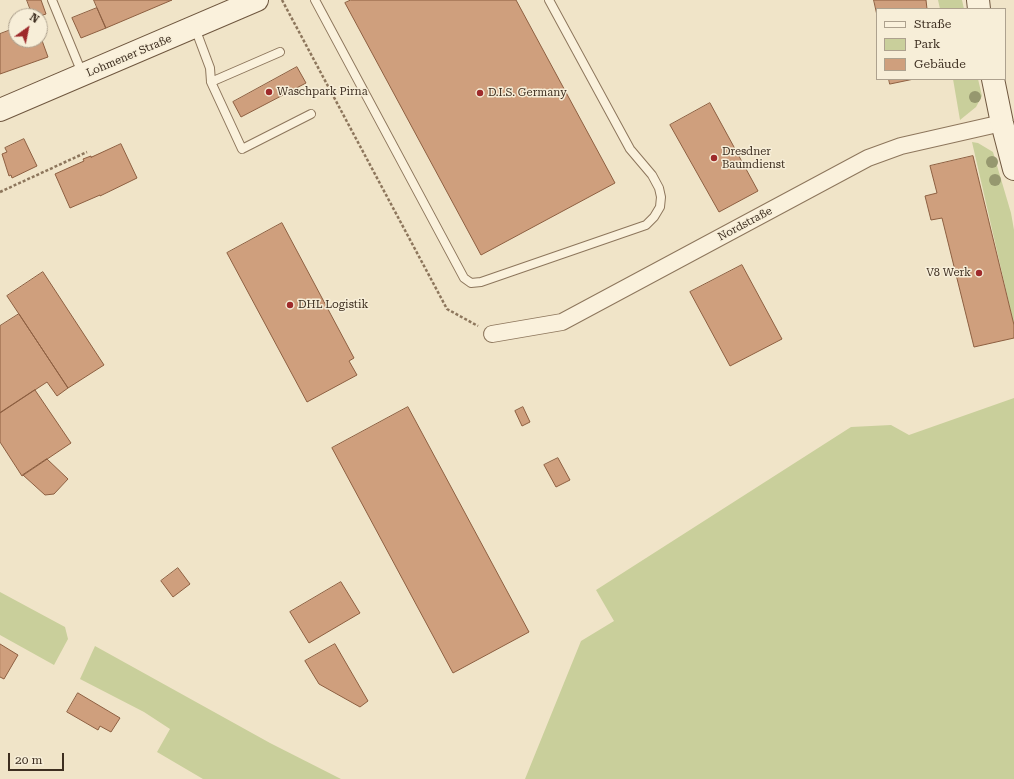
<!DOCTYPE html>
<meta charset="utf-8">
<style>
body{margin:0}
#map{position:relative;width:1014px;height:779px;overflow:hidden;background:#f0e4c8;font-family:"Roboto Serif",serif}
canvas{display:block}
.legend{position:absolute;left:876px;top:8px;width:130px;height:72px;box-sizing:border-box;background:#f7eed8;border:1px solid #ada18e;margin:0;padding:5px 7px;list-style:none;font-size:12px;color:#3d2e20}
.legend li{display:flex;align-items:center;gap:8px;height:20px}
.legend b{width:20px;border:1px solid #ada18e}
.north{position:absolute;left:8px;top:8px;width:40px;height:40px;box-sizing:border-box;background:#f7eed8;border:1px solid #ada18e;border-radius:50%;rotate:33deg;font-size:11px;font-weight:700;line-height:16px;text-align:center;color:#3d2e20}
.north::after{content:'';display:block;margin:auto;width:14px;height:18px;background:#9e2a2b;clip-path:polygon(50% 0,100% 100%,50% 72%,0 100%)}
.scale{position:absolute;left:8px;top:753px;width:56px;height:18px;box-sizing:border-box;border:2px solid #3d2e20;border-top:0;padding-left:5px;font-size:12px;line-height:14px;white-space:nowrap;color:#3d2e20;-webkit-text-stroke:3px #f7eed8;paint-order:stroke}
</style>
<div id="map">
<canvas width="1014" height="779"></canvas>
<ul class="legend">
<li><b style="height:5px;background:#faf1dc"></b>Straße</li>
<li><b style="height:11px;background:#c9cf9b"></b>Park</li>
<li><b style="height:11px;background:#cf9f7d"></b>Gebäude</li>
</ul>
<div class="north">N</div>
<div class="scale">20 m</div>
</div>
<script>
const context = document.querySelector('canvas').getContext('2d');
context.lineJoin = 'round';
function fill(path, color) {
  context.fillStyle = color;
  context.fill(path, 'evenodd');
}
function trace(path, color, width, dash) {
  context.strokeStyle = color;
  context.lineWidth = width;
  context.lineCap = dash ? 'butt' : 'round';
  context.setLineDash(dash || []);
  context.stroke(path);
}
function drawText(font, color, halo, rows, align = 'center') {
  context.font = font + ' "Roboto Serif",serif';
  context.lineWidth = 3;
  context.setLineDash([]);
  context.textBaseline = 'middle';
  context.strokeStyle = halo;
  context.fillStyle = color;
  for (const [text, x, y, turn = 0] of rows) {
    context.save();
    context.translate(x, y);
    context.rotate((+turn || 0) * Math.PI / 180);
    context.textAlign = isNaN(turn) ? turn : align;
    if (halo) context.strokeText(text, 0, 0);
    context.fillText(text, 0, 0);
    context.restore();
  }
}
fill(new Path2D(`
 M 938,0 L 962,0 L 964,9 L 940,9 Z
 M 953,79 L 978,79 L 982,96 L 976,107 L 960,120 Z
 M 972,142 L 978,143 L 993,152 L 1011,213 L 1014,230 L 1014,325 Z
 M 1014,398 L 1014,779 L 525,779 L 581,641 L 614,621 L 596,590 L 851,427 L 891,425 L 909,435 Z
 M 0,592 L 65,627 L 68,639 L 54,665 L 0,635 Z
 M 95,646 L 270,743 L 341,779 L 203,779 L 157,752 L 170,729 L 144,712 L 80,679 Z`), '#c9cf9b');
const building = new Path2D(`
 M 27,0 L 41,0 L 46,14 L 40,16 L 33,16 Z
 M 94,0 L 172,0 L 106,28 Z
 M 351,0 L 516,0 L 615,183 L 481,255 L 345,3 Z
 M 874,0 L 926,0 L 927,9 L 877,9 L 877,15 Z
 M 97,8 L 106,28 L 81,38 L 72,18 Z
 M 16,28 L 16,40 L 40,40 L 40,35 L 48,57 L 0,74 L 0,34 Z
 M 297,67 L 306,83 L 241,117 L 233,102 Z
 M 889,79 L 914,79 L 890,84 Z
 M 710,103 L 758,191 L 719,212 L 670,125 Z
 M 24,139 L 37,166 L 12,178 L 11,175 L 9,176 L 2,154 L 7,152 L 5,148 Z
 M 121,144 L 137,178 L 100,196 L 100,195 L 70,208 L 55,174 L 84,161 L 83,159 L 91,156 L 91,157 Z
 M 973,156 L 1014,325 L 1014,338 L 974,347 L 942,218 L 931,220 L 925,196 L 937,193 L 930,166 Z
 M 282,223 L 354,358 L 349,361 L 357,375 L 307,402 L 227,253 Z
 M 742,265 L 782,339 L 730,366 L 690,292 Z
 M 43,272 L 104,365 L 68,388 L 7,296 Z
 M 19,314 L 68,388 L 57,396 L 47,382 L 0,413 L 0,326 Z
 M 35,390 L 71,443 L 22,476 L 0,442 L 0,413 Z
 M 408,407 L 529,632 L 453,673 L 332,448 Z
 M 523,407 L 530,422 L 522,426 L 515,411 Z
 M 558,458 L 570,480 L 556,487 L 544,465 Z
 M 47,459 L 68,479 L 54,494 L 45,495 L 23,475 Z
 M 178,568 L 190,584 L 173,597 L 161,581 Z
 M 341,582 L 360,613 L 309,643 L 290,612 Z
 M 0,644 L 18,655 L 4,679 L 0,677 Z
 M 335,644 L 368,701 L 360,707 L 319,684 L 305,661 Z
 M 78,693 L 120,718 L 111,732 L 100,726 L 98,730 L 67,712 Z`);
fill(building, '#cf9f7d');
trace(building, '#8d5f41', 1);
const lane = new Path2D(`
 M 52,0 L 82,73
 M 315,0 L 464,278 L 471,283 L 481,282 L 646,225 L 654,217 L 660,207 L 661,197 L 659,188 L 652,175 L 630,149 L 549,0
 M 195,28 L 210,68 L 211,82 L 242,149 L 311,114
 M 211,82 L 280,52`);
const street = new Path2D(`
 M 492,334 L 562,322 L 868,158 L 901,146 L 1002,123`);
const secondary = new Path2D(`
 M 978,0 L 979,9
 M 993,79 L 1002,123 L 1014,169
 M 0,110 L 257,0`);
trace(lane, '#8d765c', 10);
trace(street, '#8d765c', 18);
trace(secondary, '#6f573f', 24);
trace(new Path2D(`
 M 282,0 L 447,309 L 478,326
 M 0,192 L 87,152`), '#8d765c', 2.5, [3, 2]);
trace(lane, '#faf1dc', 8);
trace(street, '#faf1dc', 16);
trace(secondary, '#faf1dc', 22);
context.fillStyle = '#96986f';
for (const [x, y] of [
 [975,97],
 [992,162],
 [995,180]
]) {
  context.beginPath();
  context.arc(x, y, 6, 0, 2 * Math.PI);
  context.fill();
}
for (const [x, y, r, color] of [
 [269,92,4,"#9e2a2b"],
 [480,93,4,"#9e2a2b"],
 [714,158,4,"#9e2a2b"],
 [979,273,4,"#9e2a2b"],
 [290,305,4,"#9e2a2b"]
]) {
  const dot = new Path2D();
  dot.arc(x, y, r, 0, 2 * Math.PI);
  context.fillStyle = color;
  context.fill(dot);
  trace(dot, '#f7eed8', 1.5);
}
drawText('11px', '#3d2e20', '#f7eed8', [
 ["Lohmener Straße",129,56,-23],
 ["Nordstraße",745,224,-28]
]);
drawText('11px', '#3d2e20', '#f7eed8', [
 ["Waschpark Pirna",277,92],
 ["D.I.S. Germany",488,93],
 ["Dresdner",722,152],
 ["Baumdienst",722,165],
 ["V8 Werk",971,273,"right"],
 ["DHL Logistik",298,305]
], 'left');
</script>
